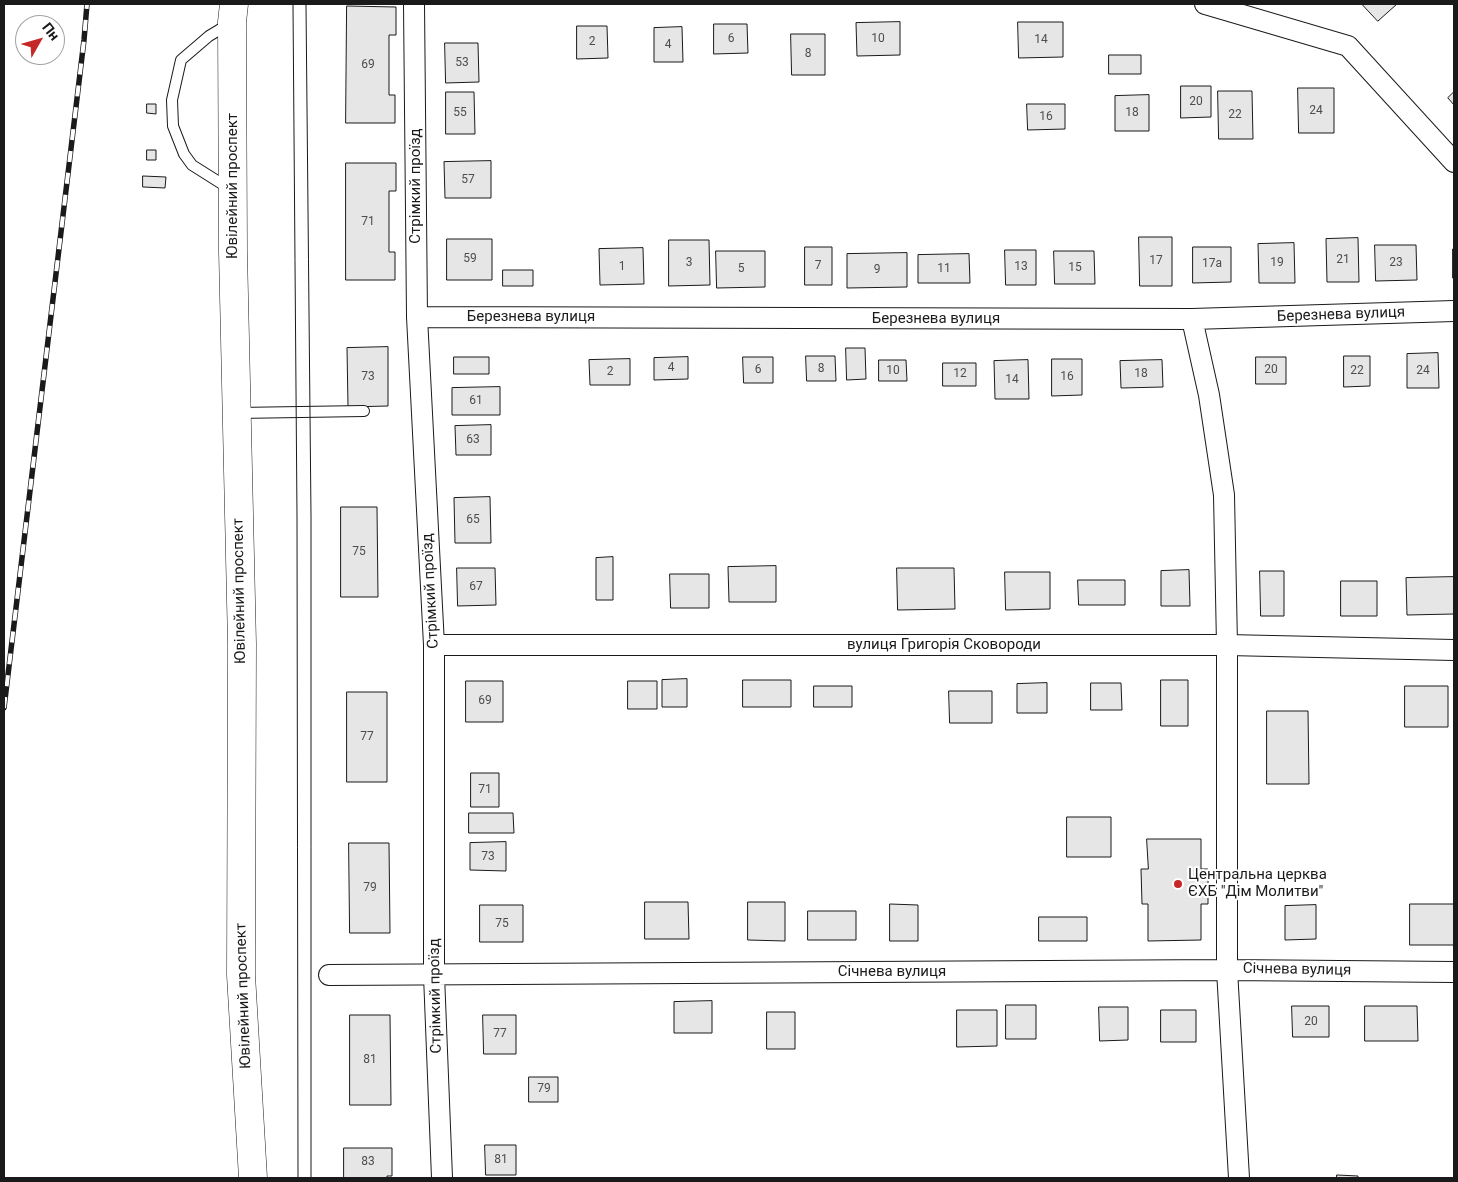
<!DOCTYPE html>
<meta charset="utf-8">
<style>
body{margin:0}
#map{position:relative;width:1458px;height:1182px;overflow:hidden;background:#fff;font-family:Roboto,sans-serif}
canvas{display:block}
.frame{position:absolute;inset:0;border:5px solid #1a1a1a;pointer-events:none}
.north{position:absolute;left:15px;top:15px;width:50px;height:50px;box-sizing:border-box;background:#fff;border:1px solid #a3a3a3;border-radius:50%;rotate:52deg;font-size:14px;font-weight:700;line-height:20px;text-align:center;color:#1a1a1a}
.north::after{content:'';display:block;margin:auto;width:18px;height:22px;background:#c62828;clip-path:polygon(50% 0,100% 100%,50% 72%,0 100%)}
</style>
<div id="map">
<canvas width="1458" height="1182"></canvas>
<div class="frame"></div>
<div class="north">Пн</div>
</div>
<script>
const context = document.querySelector('canvas').getContext('2d');
context.lineJoin = 'round';
function fill(path, color) {
  context.fillStyle = color;
  context.fill(path, 'evenodd');
}
function trace(path, color, width, dash) {
  context.strokeStyle = color;
  context.lineWidth = width;
  context.lineCap = dash ? 'butt' : 'round';
  context.setLineDash(dash || []);
  context.stroke(path);
}
function drawText(font, color, halo, rows, align = 'center') {
  context.font = font + ' Roboto,sans-serif';
  context.lineWidth = 4;
  context.setLineDash([]);
  context.textBaseline = 'middle';
  context.strokeStyle = halo;
  context.fillStyle = color;
  for (const [text, x, y, turn = 0] of rows) {
    context.save();
    context.translate(x, y);
    context.rotate((+turn || 0) * Math.PI / 180);
    context.textAlign = isNaN(turn) ? turn : align;
    if (halo) context.strokeText(text, 0, 0);
    context.fillText(text, 0, 0);
    context.restore();
  }
}
const building = new Path2D(`
 M 1362,4 L 1397,4 L 1378,21 Z
 M 347,6 L 396,7 L 396,35 L 389,35 L 389,95 L 395,95 L 395,123 L 346,123 Z
 M 900,22 L 900,55 L 857,56 L 856,23 Z
 M 1018,22 L 1063,22 L 1063,57 L 1019,58 Z
 M 714,24 L 747,24 L 748,53 L 714,54 Z
 M 577,26 L 607,26 L 608,58 L 577,59 Z
 M 682,27 L 683,62 L 654,62 L 654,28 Z
 M 791,34 L 825,34 L 825,75 L 792,75 Z
 M 445,43 L 478,43 L 479,82 L 446,83 Z
 M 1109,55 L 1141,55 L 1141,74 L 1109,74 Z
 M 1181,86 L 1211,86 L 1211,117 L 1181,118 Z
 M 1298,88 L 1334,88 L 1334,133 L 1299,133 Z
 M 1218,91 L 1252,91 L 1253,139 L 1219,139 Z
 M 446,92 L 474,92 L 475,134 L 446,134 Z
 M 1454,92 L 1454,105 L 1448,98 Z
 M 1149,95 L 1149,131 L 1115,131 L 1115,96 Z
 M 147,104 L 156,104 L 156,114 L 147,113 Z
 M 1027,104 L 1065,104 L 1065,129 L 1028,130 Z
 M 147,150 L 156,150 L 156,160 L 147,160 Z
 M 491,161 L 491,198 L 445,198 L 444,162 Z
 M 346,163 L 396,163 L 396,191 L 389,191 L 389,252 L 395,252 L 395,280 L 346,280 Z
 M 143,176 L 166,177 L 165,188 L 143,187 Z
 M 1139,237 L 1172,237 L 1172,286 L 1140,286 Z
 M 1358,238 L 1359,282 L 1327,282 L 1326,239 Z
 M 447,239 L 492,239 L 492,280 L 447,280 Z
 M 669,240 L 709,240 L 710,285 L 669,286 Z
 M 1294,243 L 1295,283 L 1259,283 L 1258,244 Z
 M 1375,245 L 1416,245 L 1417,280 L 1376,281 Z
 M 805,247 L 832,247 L 832,285 L 805,285 Z
 M 1193,247 L 1231,247 L 1231,282 L 1193,283 Z
 M 643,248 L 644,284 L 600,285 L 599,249 Z
 M 1453,249 L 1454,249 L 1454,278 L 1453,278 Z
 M 1005,250 L 1036,250 L 1036,285 L 1006,285 Z
 M 716,251 L 765,251 L 765,287 L 717,288 Z
 M 1054,251 L 1094,251 L 1095,284 L 1055,284 Z
 M 907,253 L 907,287 L 847,288 L 847,254 Z
 M 969,254 L 970,283 L 918,283 L 918,255 Z
 M 503,270 L 533,270 L 533,286 L 503,286 Z
 M 388,347 L 388,406 L 348,407 L 347,348 Z
 M 846,348 L 865,348 L 866,379 L 847,380 Z
 M 1438,353 L 1439,388 L 1407,388 L 1407,354 Z
 M 806,356 L 835,356 L 836,381 L 807,381 Z
 M 1344,356 L 1370,356 L 1370,386 L 1344,387 Z
 M 454,357 L 489,357 L 489,374 L 454,374 Z
 M 688,357 L 688,379 L 654,380 L 654,358 Z
 M 743,357 L 773,357 L 773,383 L 744,383 Z
 M 1256,357 L 1286,357 L 1286,384 L 1256,384 Z
 M 630,359 L 630,385 L 590,385 L 589,360 Z
 M 1052,359 L 1082,359 L 1082,395 L 1052,396 Z
 M 879,360 L 906,360 L 907,381 L 879,381 Z
 M 1028,360 L 1029,399 L 995,399 L 994,361 Z
 M 1162,360 L 1163,387 L 1121,388 L 1120,361 Z
 M 943,363 L 976,363 L 976,386 L 943,386 Z
 M 500,387 L 500,415 L 452,415 L 452,388 Z
 M 491,425 L 491,455 L 456,455 L 455,426 Z
 M 490,497 L 491,543 L 455,543 L 454,498 Z
 M 341,507 L 377,507 L 378,597 L 341,597 Z
 M 613,557 L 613,600 L 596,600 L 596,558 Z
 M 776,566 L 776,602 L 729,602 L 728,567 Z
 M 457,568 L 495,568 L 496,605 L 458,606 Z
 M 897,568 L 954,568 L 955,609 L 898,610 Z
 M 1189,570 L 1190,606 L 1161,606 L 1161,571 Z
 M 1260,571 L 1284,571 L 1284,616 L 1261,616 Z
 M 1005,572 L 1050,572 L 1050,609 L 1006,610 Z
 M 670,574 L 709,574 L 709,608 L 671,608 Z
 M 1454,577 L 1454,614 L 1407,615 L 1406,578 Z
 M 1078,580 L 1125,580 L 1125,605 L 1079,605 Z
 M 1341,581 L 1377,581 L 1377,616 L 1341,616 Z
 M 687,679 L 687,707 L 662,707 L 662,680 Z
 M 743,680 L 791,680 L 791,707 L 743,707 Z
 M 1161,680 L 1188,680 L 1188,726 L 1161,726 Z
 M 466,681 L 503,681 L 503,722 L 466,722 Z
 M 628,681 L 657,681 L 657,709 L 628,709 Z
 M 1047,683 L 1047,713 L 1017,713 L 1017,684 Z
 M 1091,683 L 1121,683 L 1122,710 L 1091,710 Z
 M 814,686 L 852,686 L 852,707 L 814,707 Z
 M 1405,686 L 1448,686 L 1448,727 L 1405,727 Z
 M 949,691 L 992,691 L 992,723 L 950,723 Z
 M 347,692 L 387,692 L 387,782 L 347,782 Z
 M 1267,711 L 1308,711 L 1309,784 L 1267,784 Z
 M 471,773 L 499,773 L 499,807 L 471,807 Z
 M 469,813 L 513,813 L 514,833 L 469,833 Z
 M 1067,817 L 1111,817 L 1111,857 L 1067,857 Z
 M 1147,839 L 1201,839 L 1201,869 L 1208,869 L 1208,904 L 1201,904 L 1201,940 L 1148,941 L 1148,904 L 1142,904 L 1141,869 L 1148,869 Z
 M 506,842 L 506,871 L 470,870 L 470,843 Z
 M 349,843 L 389,843 L 390,933 L 350,933 Z
 M 645,902 L 688,902 L 689,939 L 645,939 Z
 M 748,902 L 785,902 L 785,941 L 748,940 Z
 M 890,904 L 918,905 L 918,941 L 890,941 Z
 M 1410,904 L 1454,904 L 1454,945 L 1410,945 Z
 M 480,905 L 523,905 L 523,942 L 480,942 Z
 M 1316,905 L 1316,939 L 1285,940 L 1285,906 Z
 M 808,911 L 856,911 L 856,940 L 808,940 Z
 M 1039,917 L 1087,917 L 1087,941 L 1039,941 Z
 M 712,1001 L 712,1033 L 674,1033 L 674,1002 Z
 M 1006,1005 L 1036,1005 L 1036,1039 L 1006,1039 Z
 M 1292,1006 L 1329,1006 L 1329,1037 L 1293,1037 Z
 M 1365,1006 L 1417,1006 L 1418,1041 L 1365,1041 Z
 M 1099,1007 L 1128,1007 L 1128,1040 L 1100,1041 Z
 M 957,1010 L 997,1010 L 997,1046 L 957,1047 Z
 M 1161,1010 L 1196,1010 L 1196,1042 L 1161,1042 Z
 M 767,1012 L 795,1012 L 795,1049 L 767,1049 Z
 M 350,1015 L 390,1015 L 391,1105 L 350,1105 Z
 M 483,1015 L 516,1015 L 516,1054 L 484,1054 Z
 M 529,1077 L 558,1077 L 558,1102 L 529,1102 Z
 M 485,1145 L 516,1145 L 516,1175 L 486,1175 Z
 M 344,1148 L 392,1148 L 392,1176 L 387,1176 L 387,1178 L 344,1178 Z
 M 1337,1175 L 1358,1176 L 1358,1178 L 1337,1178 Z`);
fill(building, '#e6e6e6');
trace(building, '#1a1a1a', 1);
const lane = new Path2D(`
 M 229,24 L 209,36 L 181,60 L 172,100 L 173,126 L 184,154 L 192,165 L 230,189
 M 237,413 L 364,411`);
const street = new Path2D(`
 M 414,4 L 417,317 L 434,645 L 434,975 L 442,1178
 M 1205,4 L 1348,46 L 1454,162
 M 417,317 L 1192,319 L 1454,311
 M 1192,319 L 1209,395 L 1224,495 L 1227,645 L 1227,970 L 1239,1178
 M 434,645 L 1227,645 L 1454,650
 M 329,975 L 1227,970 L 1454,972`);
const secondary = new Path2D(`
 M 234,4 L 232,22 L 233,252 L 242,644 L 241,975 L 253,1178`);
trace(lane, '#1a1a1a', 12);
trace(street, '#1a1a1a', 22);
trace(secondary, '#1a1a1a', 29);
trace(lane, '#fff', 10);
trace(street, '#fff', 20);
trace(secondary, '#fff', 28);
trace(new Path2D(`
 M 293,4 L 297,517 L 298,1178
 M 306,4 L 311,516 L 311,1178`), '#1a1a1a', 1);
const rail = new Path2D(`
 M 4,708 L 84,40 L 87,4`);
trace(rail, '#1a1a1a', 5.5);
trace(rail, '#fff', 4, [11]);
for (const [x, y, r, color] of [
 [1178,884,5,"#c62828"]
]) {
  const dot = new Path2D();
  dot.arc(x, y, r, 0, 2 * Math.PI);
  context.fillStyle = color;
  context.fill(dot);
  trace(dot, '#fff', 2);
}
drawText('12px', '#4d4d4d', null, [
 ["6",731,39],
 ["10",878,39],
 ["14",1041,40],
 ["2",592,42],
 ["4",668,45],
 ["8",808,54],
 ["53",462,63],
 ["69",368,65],
 ["20",1196,102],
 ["24",1316,111],
 ["55",460,113],
 ["18",1132,113],
 ["22",1235,115],
 ["16",1046,117],
 ["57",468,180],
 ["71",368,222],
 ["59",470,259],
 ["21",1343,260],
 ["17",1156,261],
 ["3",689,263],
 ["19",1277,263],
 ["23",1396,263],
 ["17а",1212,264],
 ["7",818,266],
 ["1",622,267],
 ["13",1021,267],
 ["15",1075,268],
 ["5",741,269],
 ["11",944,269],
 ["9",877,270],
 ["4",671,368],
 ["8",821,369],
 ["6",758,370],
 ["20",1271,370],
 ["10",893,371],
 ["22",1357,371],
 ["24",1423,371],
 ["2",610,372],
 ["12",960,374],
 ["18",1141,374],
 ["73",368,377],
 ["16",1067,377],
 ["14",1012,380],
 ["61",476,401],
 ["63",473,440],
 ["65",473,520],
 ["75",359,552],
 ["67",476,587],
 ["69",485,701],
 ["77",367,737],
 ["71",485,790],
 ["73",488,857],
 ["79",370,888],
 ["75",502,924],
 ["20",1311,1022],
 ["77",500,1034],
 ["81",370,1060],
 ["79",544,1089],
 ["81",501,1160],
 ["83",368,1162]
]);
drawText('15px', '#1a1a1a', '#fff', [
 ["Ювілейний проспект",233,186,-90],
 ["Стрімкий проїзд",416,186,-90],
 ["Березнева вулиця",1341,315,-2],
 ["Березнева вулиця",531,317],
 ["Березнева вулиця",936,319],
 ["Ювілейний проспект",240,591,-91],
 ["Стрімкий проїзд",431,591,-93],
 ["вулиця Григорія Сковороди",944,645],
 ["Січнева вулиця",1297,970,1],
 ["Січнева вулиця",892,972],
 ["Ювілейний проспект",244,996,-92],
 ["Стрімкий проїзд",436,996,-91]
]);
drawText('15px', '#1a1a1a', '#fff', [
 ["Центральна церква",1188,875],
 ["ЄХБ \"Дім Молитви\"",1188,892]
], 'left');
</script>
